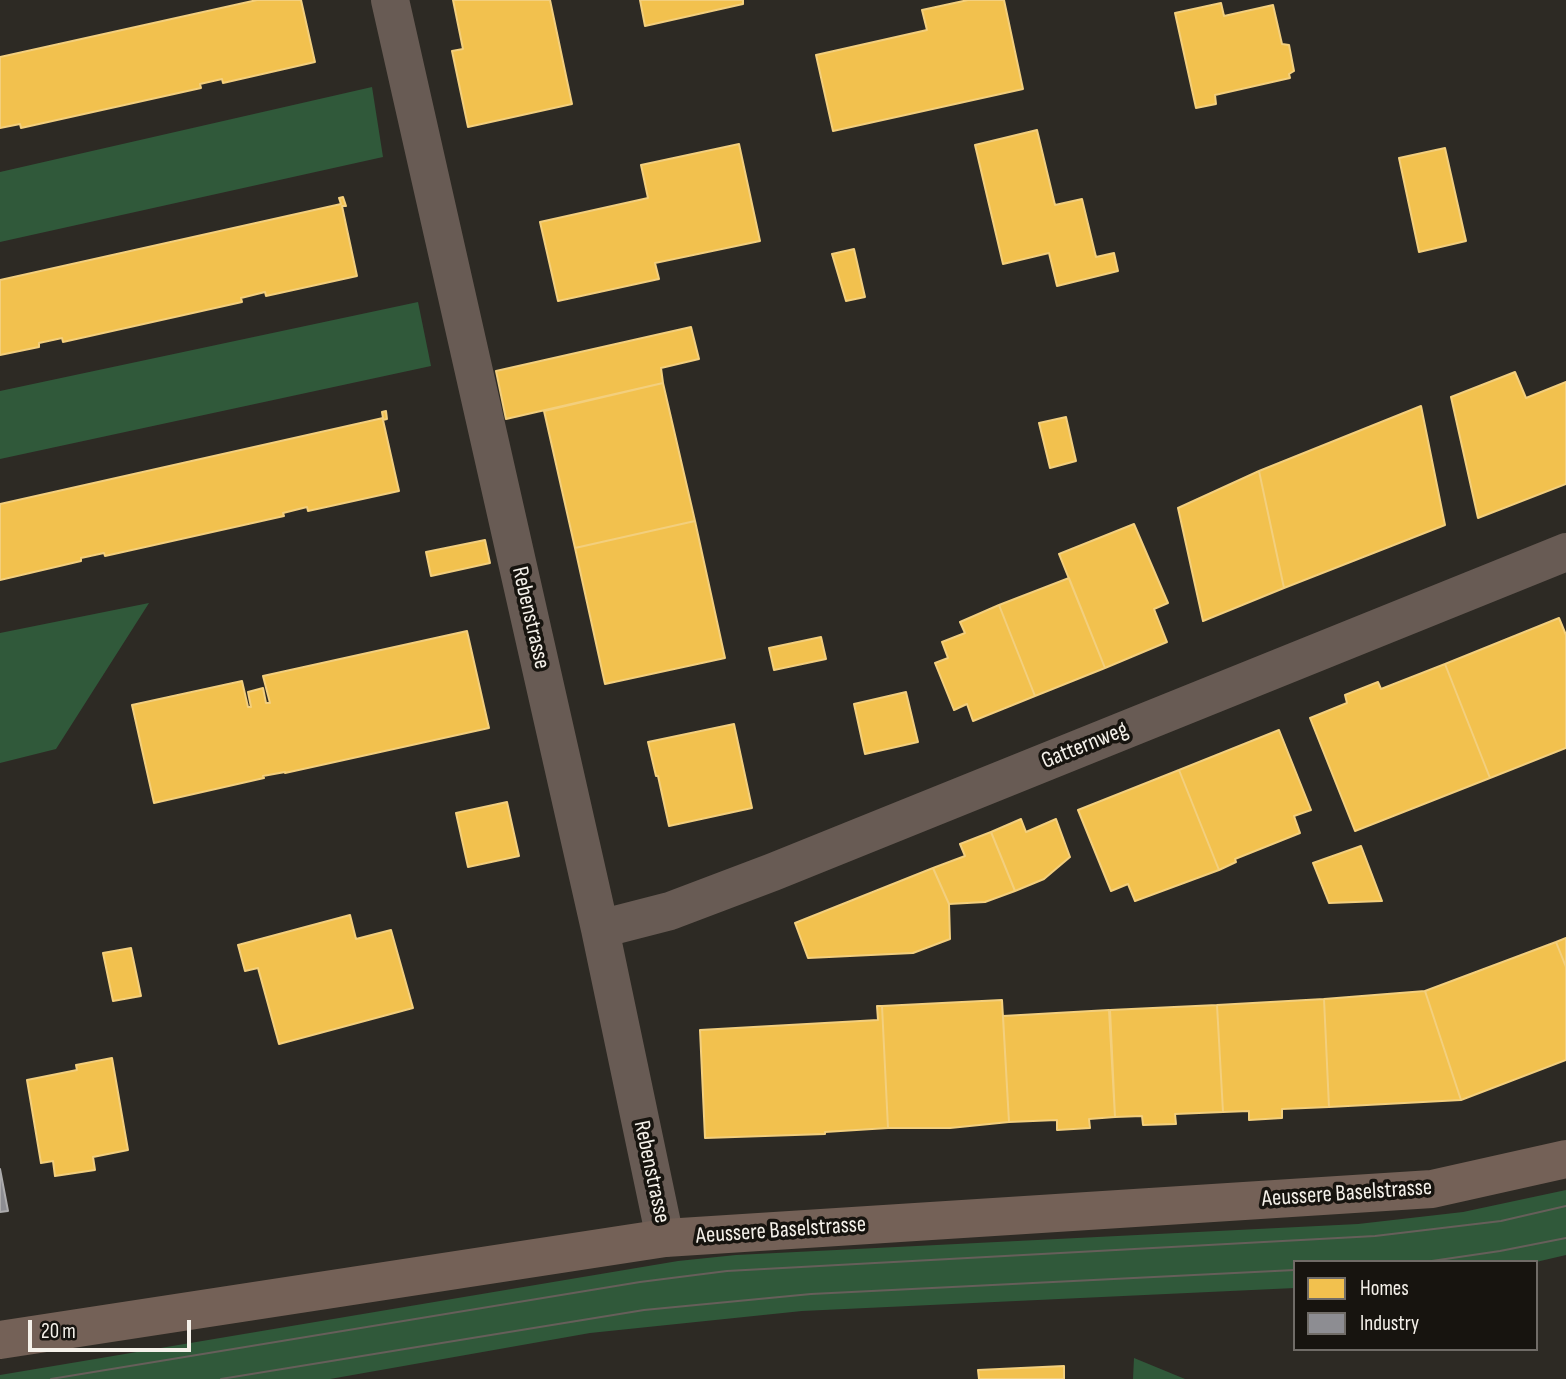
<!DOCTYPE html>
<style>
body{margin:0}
#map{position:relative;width:1566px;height:1379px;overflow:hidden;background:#2d2a24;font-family:"Sofia Sans Condensed",sans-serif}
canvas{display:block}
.legend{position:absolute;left:1293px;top:1260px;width:245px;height:91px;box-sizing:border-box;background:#17140f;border:2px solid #706c67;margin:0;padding:9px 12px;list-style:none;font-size:21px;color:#f5f1ea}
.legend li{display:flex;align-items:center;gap:14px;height:35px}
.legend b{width:35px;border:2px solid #706c67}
.scale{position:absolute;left:28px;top:1320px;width:163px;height:32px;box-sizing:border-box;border:4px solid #f5f1ea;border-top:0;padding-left:9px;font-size:21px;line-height:24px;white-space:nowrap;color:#f5f1ea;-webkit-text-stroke:5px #17140f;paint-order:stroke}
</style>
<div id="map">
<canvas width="1566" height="1379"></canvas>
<ul class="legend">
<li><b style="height:19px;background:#f2c14e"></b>Homes</li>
<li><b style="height:19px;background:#8d8d92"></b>Industry</li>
</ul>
<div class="scale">20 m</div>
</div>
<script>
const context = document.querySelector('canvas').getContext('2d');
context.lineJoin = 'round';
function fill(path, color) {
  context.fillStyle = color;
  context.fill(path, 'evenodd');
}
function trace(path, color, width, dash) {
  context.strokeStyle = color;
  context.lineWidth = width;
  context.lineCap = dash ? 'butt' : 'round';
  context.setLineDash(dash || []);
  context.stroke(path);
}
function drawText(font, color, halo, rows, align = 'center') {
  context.font = font + ' "Sofia Sans Condensed",sans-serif';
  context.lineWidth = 7;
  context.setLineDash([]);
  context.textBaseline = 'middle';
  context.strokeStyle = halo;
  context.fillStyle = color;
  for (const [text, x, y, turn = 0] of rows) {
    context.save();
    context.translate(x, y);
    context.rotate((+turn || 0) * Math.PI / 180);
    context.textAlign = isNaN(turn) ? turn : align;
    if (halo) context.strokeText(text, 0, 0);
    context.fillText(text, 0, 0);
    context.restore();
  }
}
fill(new Path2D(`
 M 372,87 L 383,157 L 0,242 L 0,172 Z
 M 418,302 L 431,366 L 0,459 L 0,391 Z
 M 149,603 L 56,749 L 0,763 L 0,633 Z
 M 1566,1190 L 1566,1255 L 1536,1262 L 1295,1262 L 1295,1288 L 802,1311 L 590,1333 L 330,1379 L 0,1379 L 0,1375 L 678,1261 L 736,1255 L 1358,1224 L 1463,1212 Z
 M 1134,1358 L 1185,1379 L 1133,1379 Z`), '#30593a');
const homes = new Path2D(`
 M 257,0 L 301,0 L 315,62 L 223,83 L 222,79 L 200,84 L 201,88 L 21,128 L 20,124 L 0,128 L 0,57 Z
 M 453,0 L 550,0 L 572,104 L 468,127 L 452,51 L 463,49 Z
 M 640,0 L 743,0 L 743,4 L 645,26 Z
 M 968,0 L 1004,0 L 1023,89 L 833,131 L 816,55 L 927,30 L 922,10 Z
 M 1221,3 L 1224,16 L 1273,5 L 1282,44 L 1289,45 L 1294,71 L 1289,74 L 1290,78 L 1215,95 L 1216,104 L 1196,108 L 1175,13 Z
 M 1037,130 L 1055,205 L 1082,199 L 1096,257 L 1114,253 L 1118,271 L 1057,286 L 1049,253 L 1003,264 L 975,145 Z
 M 739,144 L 760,241 L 655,263 L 659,279 L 558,301 L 540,222 L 648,198 L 641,165 Z
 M 1445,148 L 1466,241 L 1419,252 L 1399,158 Z
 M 343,197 L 346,206 L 342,206 L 357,276 L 266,296 L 265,292 L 241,298 L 242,302 L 63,342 L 62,338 L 39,343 L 39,347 L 0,355 L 0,280 L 341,204 L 339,198 Z
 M 854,249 L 865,297 L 846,301 L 832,254 Z
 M 691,327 L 699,359 L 661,368 L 663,383 L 506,419 L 496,371 Z
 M 1515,372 L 1526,398 L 1566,382 L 1566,484 L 1478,518 L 1451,397 Z
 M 663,383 L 695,521 L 575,548 L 544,411 Z
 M 1421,406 L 1445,525 L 1284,588 L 1259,471 Z
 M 386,411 L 387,419 L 383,420 L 399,491 L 308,511 L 307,507 L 283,513 L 284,516 L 105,556 L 104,553 L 81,558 L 81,561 L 0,580 L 0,504 L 383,418 L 382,412 Z
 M 1066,417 L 1076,461 L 1050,468 L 1039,423 Z
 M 1259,471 L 1284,588 L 1203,621 L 1178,508 Z
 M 695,521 L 725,658 L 605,684 L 575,548 Z
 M 1134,524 L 1168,603 L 1154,609 L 1167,642 L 1105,668 L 1059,554 Z
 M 485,540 L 490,563 L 431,576 L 426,552 Z
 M 1069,578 L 1105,668 L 1035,696 L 999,605 Z
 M 999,605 L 1035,696 L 973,721 L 967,704 L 954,710 L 935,663 L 948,658 L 942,642 L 965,633 L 960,622 Z
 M 1559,618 L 1566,635 L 1566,748 L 1490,778 L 1445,664 Z
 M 467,631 L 489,728 L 285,773 L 285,772 L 263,776 L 264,778 L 154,803 L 132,705 L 242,681 L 248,707 L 251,707 L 248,692 L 263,688 L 266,703 L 270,703 L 263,676 Z
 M 821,637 L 826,659 L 774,670 L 769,648 Z
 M 1445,664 L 1490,778 L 1355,831 L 1310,718 L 1347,703 L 1345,695 L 1378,682 L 1381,689 Z
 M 906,692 L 918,742 L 865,754 L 854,704 Z
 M 734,724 L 752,808 L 669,826 L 658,776 L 656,776 L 648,742 Z
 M 1279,730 L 1311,810 L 1294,816 L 1300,833 L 1235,859 L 1236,862 L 1219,870 L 1179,770 Z
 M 1179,770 L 1219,870 L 1135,901 L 1128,884 L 1111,891 L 1078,810 Z
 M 507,802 L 519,856 L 468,867 L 456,813 Z
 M 1021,819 L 1026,832 L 1056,819 L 1070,857 L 1044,879 L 1015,891 L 991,832 Z
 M 991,832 L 1015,891 L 985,902 L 949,904 L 933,868 L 965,856 L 960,844 Z
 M 1361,846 L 1382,901 L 1329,903 L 1313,863 Z
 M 933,868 L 949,904 L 950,939 L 913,953 L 808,958 L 795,923 Z
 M 350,915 L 356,939 L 391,930 L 413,1008 L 279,1044 L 258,968 L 245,971 L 238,945 Z
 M 1566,938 L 1566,967 L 1556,942 Z
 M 1556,942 L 1566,967 L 1566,1060 L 1461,1100 L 1425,991 Z
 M 131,948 L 141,996 L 113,1001 L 103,953 Z
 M 1425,991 L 1461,1100 L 1329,1107 L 1324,999 Z
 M 1324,999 L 1329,1107 L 1282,1109 L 1282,1118 L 1249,1120 L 1249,1111 L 1223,1112 L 1217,1005 Z
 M 1002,1000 L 1009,1122 L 950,1128 L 888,1128 L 882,1006 Z
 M 1217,1005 L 1223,1112 L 1175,1114 L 1176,1124 L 1143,1125 L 1142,1116 L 1115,1117 L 1110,1010 Z
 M 877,1006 L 882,1006 L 888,1128 L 825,1132 L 825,1134 L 705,1138 L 700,1030 L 878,1020 Z
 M 1109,1010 L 1115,1117 L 1089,1119 L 1090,1128 L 1057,1130 L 1057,1120 L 1009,1122 L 1003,1016 Z
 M 112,1058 L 128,1150 L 93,1157 L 95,1170 L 55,1176 L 53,1161 L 41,1163 L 27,1080 L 77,1070 L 76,1065 Z
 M 1064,1366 L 1064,1379 L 979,1379 L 978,1370 Z`);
fill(homes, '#f2c14e');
trace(homes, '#f3cf7d', 2);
const industry = new Path2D(`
 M 0,1169 L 8,1211 L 0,1212 Z`);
fill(industry, '#8d8d92');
trace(industry, '#acabac', 2);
trace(new Path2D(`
 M 390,0 L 600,929 L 665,1238
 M 600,929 L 670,911 L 773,872 L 1566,552`), '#685b54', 38);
trace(new Path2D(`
 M 0,1340 L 665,1238 L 1432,1189 L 1566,1159`), '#746157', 38);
trace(new Path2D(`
 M 1425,1262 L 1500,1251 L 1566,1238
 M 51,1379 L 640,1282 L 727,1271 L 1375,1236 L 1501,1221 L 1566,1206
 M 221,1379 L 644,1310 L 811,1294 L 1295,1270`), '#665f5a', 2);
drawText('23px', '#f5f1ea', '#17140f', [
 ["Rebenstrasse",530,618,77],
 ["Gatternweg",1085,746,-22],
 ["Rebenstrasse",651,1172,78],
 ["Aeussere Baselstrasse",1347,1194,-4],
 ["Aeussere Baselstrasse",781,1231,-4]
]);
</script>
